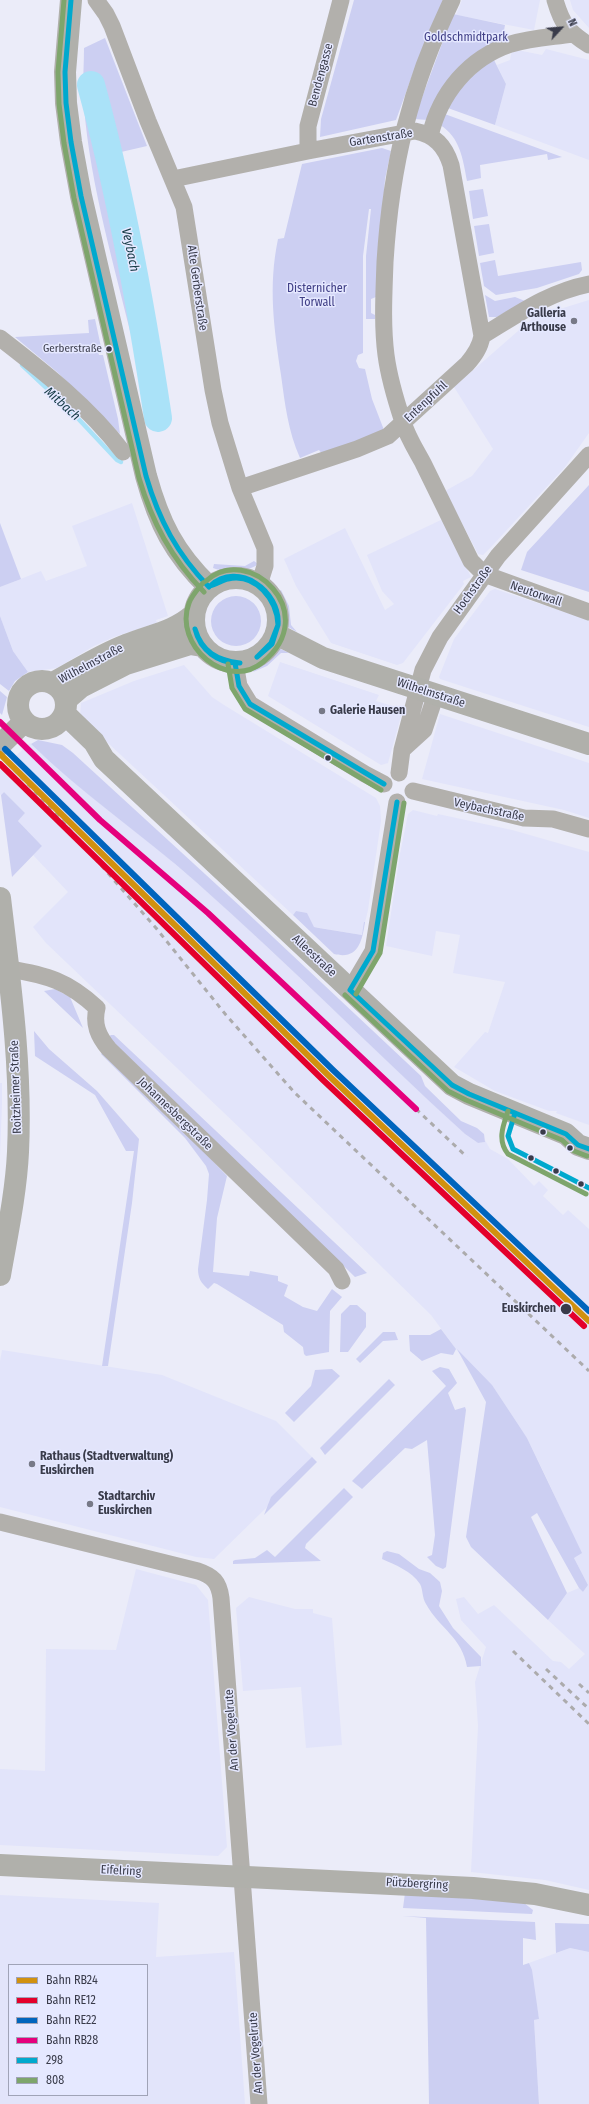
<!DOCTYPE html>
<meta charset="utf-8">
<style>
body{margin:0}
#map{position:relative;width:589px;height:2104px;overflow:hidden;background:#ebecf9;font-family:"Fira Sans Condensed",sans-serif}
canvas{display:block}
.legend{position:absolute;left:8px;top:1964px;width:140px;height:132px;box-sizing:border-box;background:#e5e8ff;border:1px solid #a0a3b7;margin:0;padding:5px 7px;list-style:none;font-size:12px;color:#393b4a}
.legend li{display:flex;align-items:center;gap:8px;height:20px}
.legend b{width:20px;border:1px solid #a0a3b7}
.north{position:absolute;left:541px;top:8px;width:40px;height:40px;-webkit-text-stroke:3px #e5e8ff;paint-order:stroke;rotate:64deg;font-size:11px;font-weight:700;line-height:16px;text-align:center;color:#393b4a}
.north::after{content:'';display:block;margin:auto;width:14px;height:18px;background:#393b4a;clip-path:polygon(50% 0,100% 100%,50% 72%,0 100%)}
</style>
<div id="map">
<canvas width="589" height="2104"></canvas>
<ul class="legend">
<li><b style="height:5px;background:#d1910f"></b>Bahn RB24</li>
<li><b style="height:5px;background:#e4002b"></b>Bahn RE12</li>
<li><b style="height:5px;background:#0065bd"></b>Bahn RE22</li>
<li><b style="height:5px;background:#e5007d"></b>Bahn RB28</li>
<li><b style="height:5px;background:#00a9ce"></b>298</li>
<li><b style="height:5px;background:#7ea56c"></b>808</li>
</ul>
<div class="north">N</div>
</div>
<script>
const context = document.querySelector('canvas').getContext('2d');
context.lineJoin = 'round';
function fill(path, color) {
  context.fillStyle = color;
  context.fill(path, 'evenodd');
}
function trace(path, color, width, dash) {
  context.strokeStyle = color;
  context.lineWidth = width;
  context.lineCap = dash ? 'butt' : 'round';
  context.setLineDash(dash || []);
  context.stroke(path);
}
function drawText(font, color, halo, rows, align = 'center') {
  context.font = font + ' "Fira Sans Condensed",sans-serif';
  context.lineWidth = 3;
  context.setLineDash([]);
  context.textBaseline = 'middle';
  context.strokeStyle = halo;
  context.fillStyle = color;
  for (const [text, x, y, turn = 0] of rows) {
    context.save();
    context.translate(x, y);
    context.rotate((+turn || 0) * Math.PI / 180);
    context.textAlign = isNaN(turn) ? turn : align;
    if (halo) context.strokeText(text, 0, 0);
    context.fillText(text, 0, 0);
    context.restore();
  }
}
fill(new Path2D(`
 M 462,0 L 540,0 L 534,30 L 456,15 Z
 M 570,0 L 589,0 L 589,28 L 573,10 Z
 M 512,49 L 542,55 L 546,49 L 589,60 L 589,160 L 495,125 L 506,84 L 497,65 L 510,60 Z
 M 589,300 L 589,433 L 565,467 L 492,546 L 483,555 L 478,554 L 445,491 L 472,476 L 493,449 L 454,387 L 534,317 Z
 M 132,503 L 168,616 L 156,620 L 157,623 L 114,637 L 94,646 L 57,668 L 28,672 L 13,651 L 0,616 L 0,587 L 41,571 L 46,581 L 87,566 L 72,526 Z
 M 443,519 L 471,577 L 463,581 L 464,584 L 403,663 L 397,665 L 331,643 L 296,586 L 284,559 L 345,528 L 385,610 L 394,604 L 382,591 L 367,555 Z
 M 495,589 L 589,620 L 589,727 L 440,679 L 439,677 L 454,639 L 490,591 Z
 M 280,662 L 379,695 L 376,701 L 403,709 L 388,763 L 381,765 L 268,696 Z
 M 184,665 L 212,697 L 224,705 L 376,798 L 380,806 L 381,821 L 368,910 L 362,935 L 314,927 L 296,911 L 293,915 L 80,717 L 81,703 L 134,681 Z
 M 440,714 L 589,763 L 589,818 L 564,810 L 422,779 Z
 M 30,743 L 72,781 L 159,850 L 225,907 L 465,1134 L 478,1143 L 485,1142 L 485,1140 L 490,1149 L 508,1159 L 534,1186 L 539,1181 L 548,1190 L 543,1196 L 563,1215 L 568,1210 L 589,1229 L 589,1890 L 545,1880 L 471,1872 L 478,1726 L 475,1682 L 486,1647 L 461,1620 L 456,1599 L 464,1597 L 478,1614 L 494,1605 L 553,1661 L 561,1662 L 569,1669 L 585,1654 L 548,1620 L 567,1593 L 579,1588 L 583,1592 L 588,1585 L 574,1558 L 581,1553 L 546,1477 L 527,1438 L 456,1349 L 431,1315 L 243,1131 L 46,943 L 33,927 L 68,892 L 33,855 L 42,846 L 18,821 L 25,813 L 4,792 L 1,795 L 0,794 L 0,770 Z
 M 413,810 L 437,816 L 438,814 L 512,830 L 589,852 L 589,1125 L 556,1113 L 557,1111 L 549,1111 L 495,1091 L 454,1067 L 485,1032 L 488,1033 L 505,982 L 453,973 L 460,935 L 436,931 L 432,956 L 386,946 L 400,854 L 408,814 Z
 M 0,1083 L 2,1083 L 2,1103 L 0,1157 Z
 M 2,1350 L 162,1375 L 276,1421 L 315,1460 L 214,1559 L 196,1557 L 0,1507 L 0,1361 Z
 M 136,1569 L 196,1585 L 208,1600 L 227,1847 L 218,1856 L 0,1845 L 0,1769 L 45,1771 L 46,1649 L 116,1650 Z
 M 249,1597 L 295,1609 L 313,1609 L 313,1613 L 332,1618 L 342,1745 L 306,1748 L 301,1687 L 243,1691 L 236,1608 Z
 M 0,1895 L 159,1903 L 156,1957 L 234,1952 L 245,2104 L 0,2104 ZM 9,1965 L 147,1965 L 147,2095 L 9,2095 Z
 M 570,1948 L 589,1952 L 589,2104 L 539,2104 L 534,2020 L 539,2019 L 529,1963 Z`), '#e2e4fa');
fill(new Path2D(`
 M 354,0 L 443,0 L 412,76 L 396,120 L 320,137 L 321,119 Z
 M 453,14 L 505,25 L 502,41 L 428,120 L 414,119 Z
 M 105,38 L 147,146 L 121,152 L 149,291 L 168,416 L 151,419 L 132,339 L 136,338 L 134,330 L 130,331 C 111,253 87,172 83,91 C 83,77 84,62 84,48 Z
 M 493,58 L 506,84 L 495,125 L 445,107 L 455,91 Z
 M 442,113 L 562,157 L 548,160 L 547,154 L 480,165 L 481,178 L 467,181 C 463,159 460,137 440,125 Z
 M 382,148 L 391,151 L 385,179 L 376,297 L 371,299 L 371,313 L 375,315 L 375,319 L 366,319 L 366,256 L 371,209 L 369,209 L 363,256 L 363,353 L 358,355 L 356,361 L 359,368 L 365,369 L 372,399 L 384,430 L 323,455 L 319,450 L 300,458 C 288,431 285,404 281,375 C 274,328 268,287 278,239 L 284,238 L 302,164 Z
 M 483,189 L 488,216 L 473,219 L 469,191 Z
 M 489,224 L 494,253 L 479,256 L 474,226 Z
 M 495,260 L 498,276 L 581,262 L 582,270 L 579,274 L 537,288 L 496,295 L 484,286 L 480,263 Z
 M 485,295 L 495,301 L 515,297 L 525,301 L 497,317 L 489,317 Z
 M 95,319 L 101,347 L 97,348 L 99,355 L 103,355 L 118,419 L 120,434 L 57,372 L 15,337 L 89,333 L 88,320 Z
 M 589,485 L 589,592 L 521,570 L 527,552 Z
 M 0,523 L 21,579 L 0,587 Z
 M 254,561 L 258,564 C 250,572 224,573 213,568 L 214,564 L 245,566 Z
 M 281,590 L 289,606 L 291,625 L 297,632 L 288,627 L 284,605 L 278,592 Z
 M211 621a25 25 0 1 1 50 0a25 25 0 1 1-50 0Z
 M 0,616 L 13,651 L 28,672 L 15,681 L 9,691 L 0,684 Z
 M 279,648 L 289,653 L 281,653 L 267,666 L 253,672 L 257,667 L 272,657 Z
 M 0,691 L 7,697 L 2,715 L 0,713 Z
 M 38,740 L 62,745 L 73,753 L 241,907 L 421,1076 L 425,1086 L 461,1121 L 477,1128 L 484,1134 L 485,1142 L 478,1143 L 465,1134 C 374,1051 288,963 196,882 C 142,834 82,794 31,744 Z
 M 4,792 L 25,813 L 18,821 L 42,846 L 12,877 L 1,795 Z
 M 296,911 L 307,913 L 314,927 L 319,928 L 362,935 L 364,922 L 365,922 C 362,942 358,960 334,954 L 293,915 Z
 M 55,989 L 70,997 L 83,1028 L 44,991 Z
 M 34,1031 L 49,1049 L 97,1091 L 139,1139 L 132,1203 L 108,1366 L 102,1366 L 134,1151 L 126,1151 L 95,1095 L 35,1056 Z
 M 111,1035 L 114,1035 L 367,1273 L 355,1277 L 108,1037 Z
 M 104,1051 L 191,1138 L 227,1176 L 217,1218 L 213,1272 L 249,1276 L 250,1271 L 278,1276 L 278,1281 L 288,1285 L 284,1296 L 303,1307 L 317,1311 L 332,1289 L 342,1297 L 330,1311 L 329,1352 L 306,1356 L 304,1354 L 303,1347 L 284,1332 L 283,1325 L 217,1284 L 214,1283 L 208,1289 C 201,1283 198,1278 198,1269 L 207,1200 L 209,1174 L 206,1166 L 185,1138 L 101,1054 Z
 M 350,1305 L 357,1305 L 366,1313 L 366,1327 L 348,1352 L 340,1352 L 341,1314 Z
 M 441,1329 L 456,1349 L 453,1355 L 441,1353 L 422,1361 L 410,1351 L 409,1335 L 430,1335 Z
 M 383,1332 L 395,1332 L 398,1340 L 383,1341 L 360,1363 L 356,1359 Z
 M 457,1349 L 492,1385 L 527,1438 L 582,1553 L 574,1558 L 588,1585 L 583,1592 L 579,1588 L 537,1513 L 531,1517 L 567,1593 L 548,1620 L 471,1547 L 466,1537 L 486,1402 Z
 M 440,1367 L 449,1369 L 457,1383 L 448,1393 L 455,1410 L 465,1407 L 466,1410 L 446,1567 L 443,1569 L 436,1566 L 427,1557 L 432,1555 L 435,1535 L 427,1440 L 412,1449 L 405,1448 L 362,1489 L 352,1481 L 446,1386 L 432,1371 Z
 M 332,1369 L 340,1376 L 294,1422 L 285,1413 L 311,1386 L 315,1370 Z
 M 389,1379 L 395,1385 L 325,1455 L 320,1448 Z
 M 312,1457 L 317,1462 L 264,1515 L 271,1497 Z
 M 344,1488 L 353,1497 L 306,1544 L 305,1548 L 321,1561 L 233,1564 L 233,1561 L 235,1560 L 255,1558 L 267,1550 L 275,1557 Z
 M 387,1551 L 399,1554 L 419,1569 L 430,1573 L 440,1582 L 442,1591 L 439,1606 L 453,1628 L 481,1657 L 481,1666 L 467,1667 C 462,1637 440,1629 426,1604 C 422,1598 423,1589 420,1584 C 412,1571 395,1565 382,1559 L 383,1553 Z
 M 405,1893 L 524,1903 L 533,1910 L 532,1914 L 403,1908 Z
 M 402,1916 L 535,1922 L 536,1940 L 523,1938 L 523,1965 L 529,1963 L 532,1970 L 539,2019 L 534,2020 L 539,2104 L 429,2104 L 426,1918 Z
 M 555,1923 L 589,1924 L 589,1952 L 570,1948 L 556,1953 Z`), '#cccff2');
trace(new Path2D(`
 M 22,365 L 71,411 L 117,460 L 121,462`), '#aae2f8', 4.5);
trace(new Path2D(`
 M 91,85 C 121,194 141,305 158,418`), '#aae2f8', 28);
trace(new Path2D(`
 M 96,0 L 106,14 L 112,26 L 148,121 L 184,207 L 213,390 L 220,423 L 240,488 L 265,548 L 265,566 L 259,585
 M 452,0 C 410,87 391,165 385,262 C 384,292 382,324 386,355 C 389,378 396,401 403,422 C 407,436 416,450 423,463 C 439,496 455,528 471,561 L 484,574 L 589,612
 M 555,0 C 562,24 568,32 589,45
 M 430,136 C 440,93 469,58 511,44 C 531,38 552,37 572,34
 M 308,151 L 308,126 L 341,0
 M 173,179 L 308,151 L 415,131 C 435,135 445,146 451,165 L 482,336 C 480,348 474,356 467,364 L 388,436 L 357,449 L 240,488
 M 482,336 C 517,315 548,292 589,284
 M 0,338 C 44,372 89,407 123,452
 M 235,663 L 239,686 L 250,704 L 365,774 L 384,784
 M 402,750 L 424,730 L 436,694
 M 399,773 L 402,750 L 423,670 L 440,637 L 498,556 L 589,455
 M 413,791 L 524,818 L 553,819 L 589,829
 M 9,969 C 47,975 68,981 97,1008 C 93,1024 98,1036 109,1049 L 336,1269 L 342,1281
 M 350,990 L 373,951 L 397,802
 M 0,1522 L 198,1571 C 213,1576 219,1582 221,1598 L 259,2104`), '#b2b0ac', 17);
trace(new Path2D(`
 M 71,0 L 65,72 L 66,103 L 71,142 L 81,196 L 146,476 C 159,523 174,553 209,587
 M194 620a42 42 0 1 1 84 0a42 42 0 1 1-84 0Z
 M 276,634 L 323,658 L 589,744
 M18 705a24 24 0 1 1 48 0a24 24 0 1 1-48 0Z
 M 53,683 C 77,670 100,655 126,645 C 150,635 174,632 193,615
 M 66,700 L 81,687 L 126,664 L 190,644 L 202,646
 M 65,714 L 94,742 L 104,759 L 452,1085 L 469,1094 L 566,1134 L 578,1145 L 589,1149
 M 0,745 L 24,722
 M 0,898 C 10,982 22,1067 18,1152 C 16,1193 7,1235 0,1275
 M 0,1865 L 473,1888 L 535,1894 L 589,1905`), '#b0b0ab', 22);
trace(new Path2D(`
 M 0,755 L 49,806 L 156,928 L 226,1015 L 295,1093 L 589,1371
 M 416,1109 L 467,1157
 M 513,1651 L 589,1724
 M 546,1669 L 589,1709
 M 579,1684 L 589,1693`), '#acabac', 3, [5, 5]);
trace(new Path2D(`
 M 71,0 L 65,72 L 66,103 L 71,142 L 81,196 L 146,476 C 159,520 177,554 209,587
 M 210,586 C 238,560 281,591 278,625
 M 210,586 C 216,584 222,581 228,579 C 256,573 277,600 278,625
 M 195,629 C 202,652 217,660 240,663
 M 195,629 C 200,650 218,664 240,663
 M 257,657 L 271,643 L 278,625
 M 257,657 L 272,644 L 278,625
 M 235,663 L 239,686 L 250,704 L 384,784
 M 350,990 L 452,1085 L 469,1094 L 566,1134 L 578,1145 L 589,1149
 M 350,990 L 373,951 L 397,802
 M 515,1113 L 508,1136 L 513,1149 L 589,1188`), '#00a9ce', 5);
trace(new Path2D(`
 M 64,0 L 58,72 L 59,104 L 64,143 L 74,198 L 139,478 C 152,522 171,558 204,592
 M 203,583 C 198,589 192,595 189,603 C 173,645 227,692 263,662 C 323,613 248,542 206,581
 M 228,664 L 232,688 L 245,709 L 381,790
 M 356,994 L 380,953 L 404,803
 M 345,995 L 448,1091 L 466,1100 L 562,1140 L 574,1151 L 587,1156
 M 508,1111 C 503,1126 497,1140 508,1154 L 586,1194`), '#7ea56c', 5);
trace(new Path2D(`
 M 0,754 L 328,1075 L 589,1321`), '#d1910f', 6);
trace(new Path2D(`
 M 0,764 L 323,1080 L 584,1326`), '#e4002b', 6);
trace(new Path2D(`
 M 5,749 L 333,1070 L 589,1311`), '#0065bd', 6);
trace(new Path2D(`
 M 0,722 L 100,820 L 208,913 L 416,1109`), '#e5007d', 6);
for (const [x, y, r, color] of [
 [574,321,4,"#777987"],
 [109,349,3.5,"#393b4a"],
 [322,711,4,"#777987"],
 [328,758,3.5,"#393b4a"],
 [543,1132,3.5,"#393b4a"],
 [570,1148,3.5,"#393b4a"],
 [531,1158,3.5,"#393b4a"],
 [556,1171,3.5,"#393b4a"],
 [581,1184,3.5,"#393b4a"],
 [566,1309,6,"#393b4a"],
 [32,1464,4,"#777987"],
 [90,1504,4,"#777987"]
]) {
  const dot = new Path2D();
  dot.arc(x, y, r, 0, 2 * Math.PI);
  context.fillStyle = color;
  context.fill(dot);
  trace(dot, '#e5e8ff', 1.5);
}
drawText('11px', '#393b4a', '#e5e8ff', [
 ["Gerberstraße",102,349]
], 'right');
drawText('12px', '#403f86', '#e5e8ff', [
 ["Goldschmidtpark",466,38],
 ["Disternicher",317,289],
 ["Torwall",317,303]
]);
drawText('12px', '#393b4a', '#e5e8ff', [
 ["Bendengasse",321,75,-75],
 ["Gartenstraße",381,138,-9],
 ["Alte Gerberstraße",197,288,82],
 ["Entenpfuhl",426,402,-43],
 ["Hochstraße",473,590,-54],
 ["Neutorwall",536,594,19],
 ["Wilhelmstraße",91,664,-28],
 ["Wilhelmstraße",431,693,18],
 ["Veybachstraße",489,810,12],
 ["Alleestraße",314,956,43],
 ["Roitzheimer Straße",16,1087,-92],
 ["Johannesbergstraße",175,1114,44],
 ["An der Vogelrute",232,1730,-94],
 ["Eifelring",121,1871,3],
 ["Pützbergring",417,1884,3],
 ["An der Vogelrute",256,2053,-94]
]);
drawText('bold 12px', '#393b4a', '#e5e8ff', [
 ["Galleria",566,314,"right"],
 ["Arthouse",566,328,"right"],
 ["Galerie Hausen",330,711],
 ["Rathaus (Stadtverwaltung)",40,1457],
 ["Euskirchen",40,1471],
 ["Stadtarchiv",98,1497],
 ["Euskirchen",98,1511]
], 'left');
drawText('bold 12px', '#393b4a', '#e5e8ff', [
 ["Euskirchen",556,1309]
], 'right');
drawText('italic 13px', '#133944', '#e5e8ff', [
 ["Veybach",130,250,78],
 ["Mitbach",62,404,42]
]);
</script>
